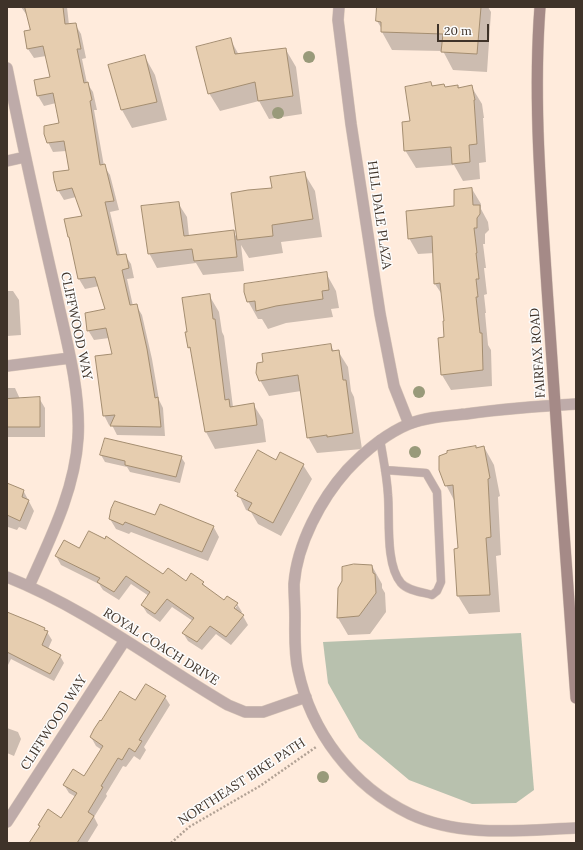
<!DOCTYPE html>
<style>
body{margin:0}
#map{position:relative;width:583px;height:850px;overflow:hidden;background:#ffebdc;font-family:Lora,serif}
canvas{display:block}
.frame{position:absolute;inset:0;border:8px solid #3f3329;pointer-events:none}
.scale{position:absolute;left:437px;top:24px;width:52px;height:18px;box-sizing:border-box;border:2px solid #3f3329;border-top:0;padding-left:5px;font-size:12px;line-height:14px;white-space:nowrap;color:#3f3329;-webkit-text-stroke:3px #fcfcfc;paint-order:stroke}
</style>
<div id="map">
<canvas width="583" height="850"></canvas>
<div class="frame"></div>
<div class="scale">20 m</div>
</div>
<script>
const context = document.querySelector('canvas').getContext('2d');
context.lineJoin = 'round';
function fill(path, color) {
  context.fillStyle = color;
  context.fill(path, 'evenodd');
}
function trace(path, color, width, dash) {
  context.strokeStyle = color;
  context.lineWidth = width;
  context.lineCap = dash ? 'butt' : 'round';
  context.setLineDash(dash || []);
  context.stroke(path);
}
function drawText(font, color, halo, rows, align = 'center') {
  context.font = font + ' Lora,serif';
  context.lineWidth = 3;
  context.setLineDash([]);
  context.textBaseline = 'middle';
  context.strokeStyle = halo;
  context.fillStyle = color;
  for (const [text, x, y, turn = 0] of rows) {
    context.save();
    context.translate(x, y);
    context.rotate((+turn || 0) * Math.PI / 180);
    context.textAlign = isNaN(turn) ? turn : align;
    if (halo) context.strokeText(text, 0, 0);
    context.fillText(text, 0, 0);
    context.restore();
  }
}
fill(new Path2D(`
 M 521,633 L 534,790 L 516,803 L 472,804 L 409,780 L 359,738 L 328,683 L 323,642 Z`), '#b8c1ae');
fill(new Path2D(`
 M 21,7 L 67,7 L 69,25 L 75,24 L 81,34 L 86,58 L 82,59 L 87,83 L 93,92 L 97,110 L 94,110 L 104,166 L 110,175 L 119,210 L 110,212 L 120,255 L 125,255 L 131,264 L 134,278 L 127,279 L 133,306 L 136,305 L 142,315 L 152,359 L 159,400 L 163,408 L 165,436 L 117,435 L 112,425 L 109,425 L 104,415 L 113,355 L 109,338 L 94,340 L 88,330 L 106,310 L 99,286 L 85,289 L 79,279 L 71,241 L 69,237 L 83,217 L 76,197 L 64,200 L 58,190 L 70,171 L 66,151 L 53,152 L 48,142 L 60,124 L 56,103 L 44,106 L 38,96 L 35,80 L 52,77 L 46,56 L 34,58 L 28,49 L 25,32 L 31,31 L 27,14 L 26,14 Z
 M 378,7 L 488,7 L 491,12 L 487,72 L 453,70 L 443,51 L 392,50 L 382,32 L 382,29 L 377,21 Z
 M 230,39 L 239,55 L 286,50 L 296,67 L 302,114 L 269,119 L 259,101 L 220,111 L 209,93 Z
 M 145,57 L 155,75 L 167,120 L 132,128 L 122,110 L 110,65 Z
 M 431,83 L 433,87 L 445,88 L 458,86 L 459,88 L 471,86 L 482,104 L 484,118 L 483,118 L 486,162 L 479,163 L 480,179 L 463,181 L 454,165 L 416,168 L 405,150 L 411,122 Z
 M 304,173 L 315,191 L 322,237 L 281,242 L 283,253 L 249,258 L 241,245 L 244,271 L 203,275 L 196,263 L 157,268 L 149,253 L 178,203 L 187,217 L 189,236 L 233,231 L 238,240 L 273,189 Z
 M 472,189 L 481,204 L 481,209 L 488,222 L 489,230 L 485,234 L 485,244 L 483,244 L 486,268 L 484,268 L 487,294 L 484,295 L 486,313 L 485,313 L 488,345 L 491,350 L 492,386 L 451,390 L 442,375 L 445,338 L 445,322 L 443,296 L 435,284 L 434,253 L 418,254 L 409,238 L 455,207 Z
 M 326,273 L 336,291 L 339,308 L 331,309 L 333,317 L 286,323 L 268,329 L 262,319 L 258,319 L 248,301 Z
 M 7,291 L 13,291 L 19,300 L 21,335 L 7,336 Z
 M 209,295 L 219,312 L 222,332 L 224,336 L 233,407 L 253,404 L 263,420 L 266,442 L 215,449 L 206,432 L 193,355 L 189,347 Z
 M 330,345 L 334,351 L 338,351 L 348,367 L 351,391 L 354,397 L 362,449 L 317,453 L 308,437 L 301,391 L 269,396 L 260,380 Z
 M 7,388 L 15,388 L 20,399 L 39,398 L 45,408 L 45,437 L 7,437 Z
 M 484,447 L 494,465 L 500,496 L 498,497 L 501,555 L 496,556 L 500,612 L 469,614 L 458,596 L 459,548 L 455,502 L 446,485 L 476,449 Z
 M 101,455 L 181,457 L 185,463 L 180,483 L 130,472 L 127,467 L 105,462 Z
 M 276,461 L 303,465 L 312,479 L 281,536 L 258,524 L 251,512 L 246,510 L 237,491 Z
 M 7,484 L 23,490 L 34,511 L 26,530 L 19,527 L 17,530 L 8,527 L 7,531 Z
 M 155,516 L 213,526 L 219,537 L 208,561 L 131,532 L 129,534 L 116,529 L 110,519 Z
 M 79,549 L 186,583 L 203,583 L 206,588 L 224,601 L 237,604 L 242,612 L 240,614 L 243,616 L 248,625 L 231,645 L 216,634 L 202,650 L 188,641 L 183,633 L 193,621 L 172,607 L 160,622 L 147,613 L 142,605 L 149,596 L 131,584 L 119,600 L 103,590 L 99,584 L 61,565 L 56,556 ZM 234,606 L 237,606 L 231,613 Z
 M 372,566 L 382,584 L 382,588 L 385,593 L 386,612 L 370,634 L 348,635 L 338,618 Z
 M 7,611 L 12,616 L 44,629 L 47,632 L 52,640 L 48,649 L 60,656 L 64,663 L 54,681 L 11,659 L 7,667 Z
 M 165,697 L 170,705 L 144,747 L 146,750 L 140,760 L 134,756 L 126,767 L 123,766 L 106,794 L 107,796 L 94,817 L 98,825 L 87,843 L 30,843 L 40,827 L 39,825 L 61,819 L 76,797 L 69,793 L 64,785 L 85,777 L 102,750 L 96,746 L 91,737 L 135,701 Z
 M 7,728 L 18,732 L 21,739 L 14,756 L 7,753 Z`), '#0003');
const building = new Path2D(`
 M 25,7 L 63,7 L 65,24 L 76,23 L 81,49 L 77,49 L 84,83 L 88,82 L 92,100 L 90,101 L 100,165 L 105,164 L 114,201 L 105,202 L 117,255 L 126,254 L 129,268 L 122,270 L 130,305 L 137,304 L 147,349 L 155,398 L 158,397 L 161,427 L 110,426 L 115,415 L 103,416 L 95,356 L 112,354 L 106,328 L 87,331 L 85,313 L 105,309 L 95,277 L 78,279 L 69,237 L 68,237 L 64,219 L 82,216 L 72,188 L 57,191 L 54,180 L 53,172 L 69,170 L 64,141 L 47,143 L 44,134 L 44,126 L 59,123 L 53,93 L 37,96 L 34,80 L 50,77 L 43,46 L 27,49 L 24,31 L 30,30 Z
 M 377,7 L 481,7 L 477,54 L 441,52 L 443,34 L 381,32 L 381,22 L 376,21 Z
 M 231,38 L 235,54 L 286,48 L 293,96 L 258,101 L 255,82 L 208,94 L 196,47 Z
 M 145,55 L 157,102 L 121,110 L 108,65 Z
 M 431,82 L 432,86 L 444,84 L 445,87 L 458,85 L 458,88 L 472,85 L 475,100 L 474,100 L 477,144 L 469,145 L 470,162 L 452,164 L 451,147 L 404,151 L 402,122 L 410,121 L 405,87 Z
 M 305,172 L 313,219 L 272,225 L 273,236 L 237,240 L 231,193 L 248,190 L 272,188 L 270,177 Z
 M 472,188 L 473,205 L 480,205 L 480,214 L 477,218 L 477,228 L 474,228 L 477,253 L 476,253 L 479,279 L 476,279 L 478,297 L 476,297 L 480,333 L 482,333 L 483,370 L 441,375 L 438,338 L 444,337 L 443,321 L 444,321 L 440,283 L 434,284 L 432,236 L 408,239 L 406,211 L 454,206 L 454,190 Z
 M 179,202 L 184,236 L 234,230 L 237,257 L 194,261 L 192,249 L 148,254 L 141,206 Z
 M 327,272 L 329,290 L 322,291 L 323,299 L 276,306 L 256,311 L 255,301 L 247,302 L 244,292 L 244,284 Z
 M 210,294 L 213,319 L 215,319 L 225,400 L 229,399 L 230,407 L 254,403 L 257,425 L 205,432 L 190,347 L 188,348 L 185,332 L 187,332 L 182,298 Z
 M 331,344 L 332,351 L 339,350 L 343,380 L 346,380 L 353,433 L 327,437 L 327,435 L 307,438 L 298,375 L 259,381 L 256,373 L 257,363 L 263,362 L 262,354 Z
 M 40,397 L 40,427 L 7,427 L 7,399 Z
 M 105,438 L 182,456 L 176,477 L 125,465 L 125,461 L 100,455 Z
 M 476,446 L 476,448 L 484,446 L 490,478 L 488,479 L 491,537 L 486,538 L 490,595 L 457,596 L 454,549 L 458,548 L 453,485 L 445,486 L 439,470 L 439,456 L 447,453 L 447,451 Z
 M 258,450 L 276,460 L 280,452 L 304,464 L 273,523 L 248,510 L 252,503 L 237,496 L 238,493 L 235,491 Z
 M 7,483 L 24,490 L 22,497 L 29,500 L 20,521 L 7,515 Z
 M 115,501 L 155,515 L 160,504 L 214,526 L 202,552 L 125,522 L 123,525 L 109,519 L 111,509 Z
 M 89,531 L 105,539 L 106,536 L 163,574 L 168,568 L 186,581 L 191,573 L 204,582 L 202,584 L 224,600 L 227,596 L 238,603 L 234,608 L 244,615 L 226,637 L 210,626 L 197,642 L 182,633 L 194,618 L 167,599 L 155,614 L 141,605 L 150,592 L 126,576 L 114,592 L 97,582 L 100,578 L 55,556 L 64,540 L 79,548 Z
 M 354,564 L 372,565 L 373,573 L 375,574 L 376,593 L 359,616 L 337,618 L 338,588 L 342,581 L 342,567 Z
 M 7,612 L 34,623 L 45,628 L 44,630 L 48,631 L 42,645 L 61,655 L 50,674 L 7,652 Z
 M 146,684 L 166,696 L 139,740 L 142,741 L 135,752 L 129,748 L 122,760 L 118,758 L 101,786 L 103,787 L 88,812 L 94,816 L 77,843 L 29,843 L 40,826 L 38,825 L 48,809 L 61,818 L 77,793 L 63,785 L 73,769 L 84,776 L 103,746 L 90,737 L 94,729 L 100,720 L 101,721 L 120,691 L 135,700 Z`);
fill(building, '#e6cdaf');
trace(building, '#a48d70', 1);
const service = new Path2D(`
 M 380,439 C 383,458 387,476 388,495 C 390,518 385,564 401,583 C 408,591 422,592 432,595 L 437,591 L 441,582 L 437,492 L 426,473 L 385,470`);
const minor = new Path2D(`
 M 339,7 L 338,20 L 351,124 L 380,314 L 394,386 L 409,424
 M 7,68 C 22,142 38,215 55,289 C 65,335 81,390 78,438 C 75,490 50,539 29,586
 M 7,161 L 25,157
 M 7,366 L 70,358
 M 576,404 C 539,406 502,409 466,414 C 447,416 427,417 409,424 C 385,434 365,451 347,470 C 321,499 297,544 294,584 C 294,595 295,606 295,617 C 295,634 294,653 298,670 C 311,732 352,786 410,814 C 461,838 522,830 576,828
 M 7,577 C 87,609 155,662 228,705 L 245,712 L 263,712 L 306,697
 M 7,822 L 125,640`);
const secondary = new Path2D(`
 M 540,7 C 533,101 541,195 547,288 C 556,425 566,561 576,698`);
trace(service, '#d9c6b8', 9);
trace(minor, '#d9c6b8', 12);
trace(secondary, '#d9c6b8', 12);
trace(new Path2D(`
 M 171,843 L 189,827 L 260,786 L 316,747`), '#b1a194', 2.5, [2, 2]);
trace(service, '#beaba9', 8);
trace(minor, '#beaba9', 11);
trace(secondary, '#a58a87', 11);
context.fillStyle = '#999a7a';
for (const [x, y] of [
 [309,57],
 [278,113],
 [419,392],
 [415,452],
 [323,777]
]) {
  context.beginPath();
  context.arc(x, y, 6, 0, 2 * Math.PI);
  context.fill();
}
drawText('13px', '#3f3329', '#fcfcfc', [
 ["HILL DALE PLAZA",379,215,82],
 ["CLIFFWOOD WAY",76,326,78],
 ["FAIRFAX ROAD",538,353,-94],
 ["ROYAL COACH DRIVE",161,647,32],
 ["CLIFFWOOD WAY",54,723,-57],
 ["NORTHEAST BIKE PATH",242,782,-33]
]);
</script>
